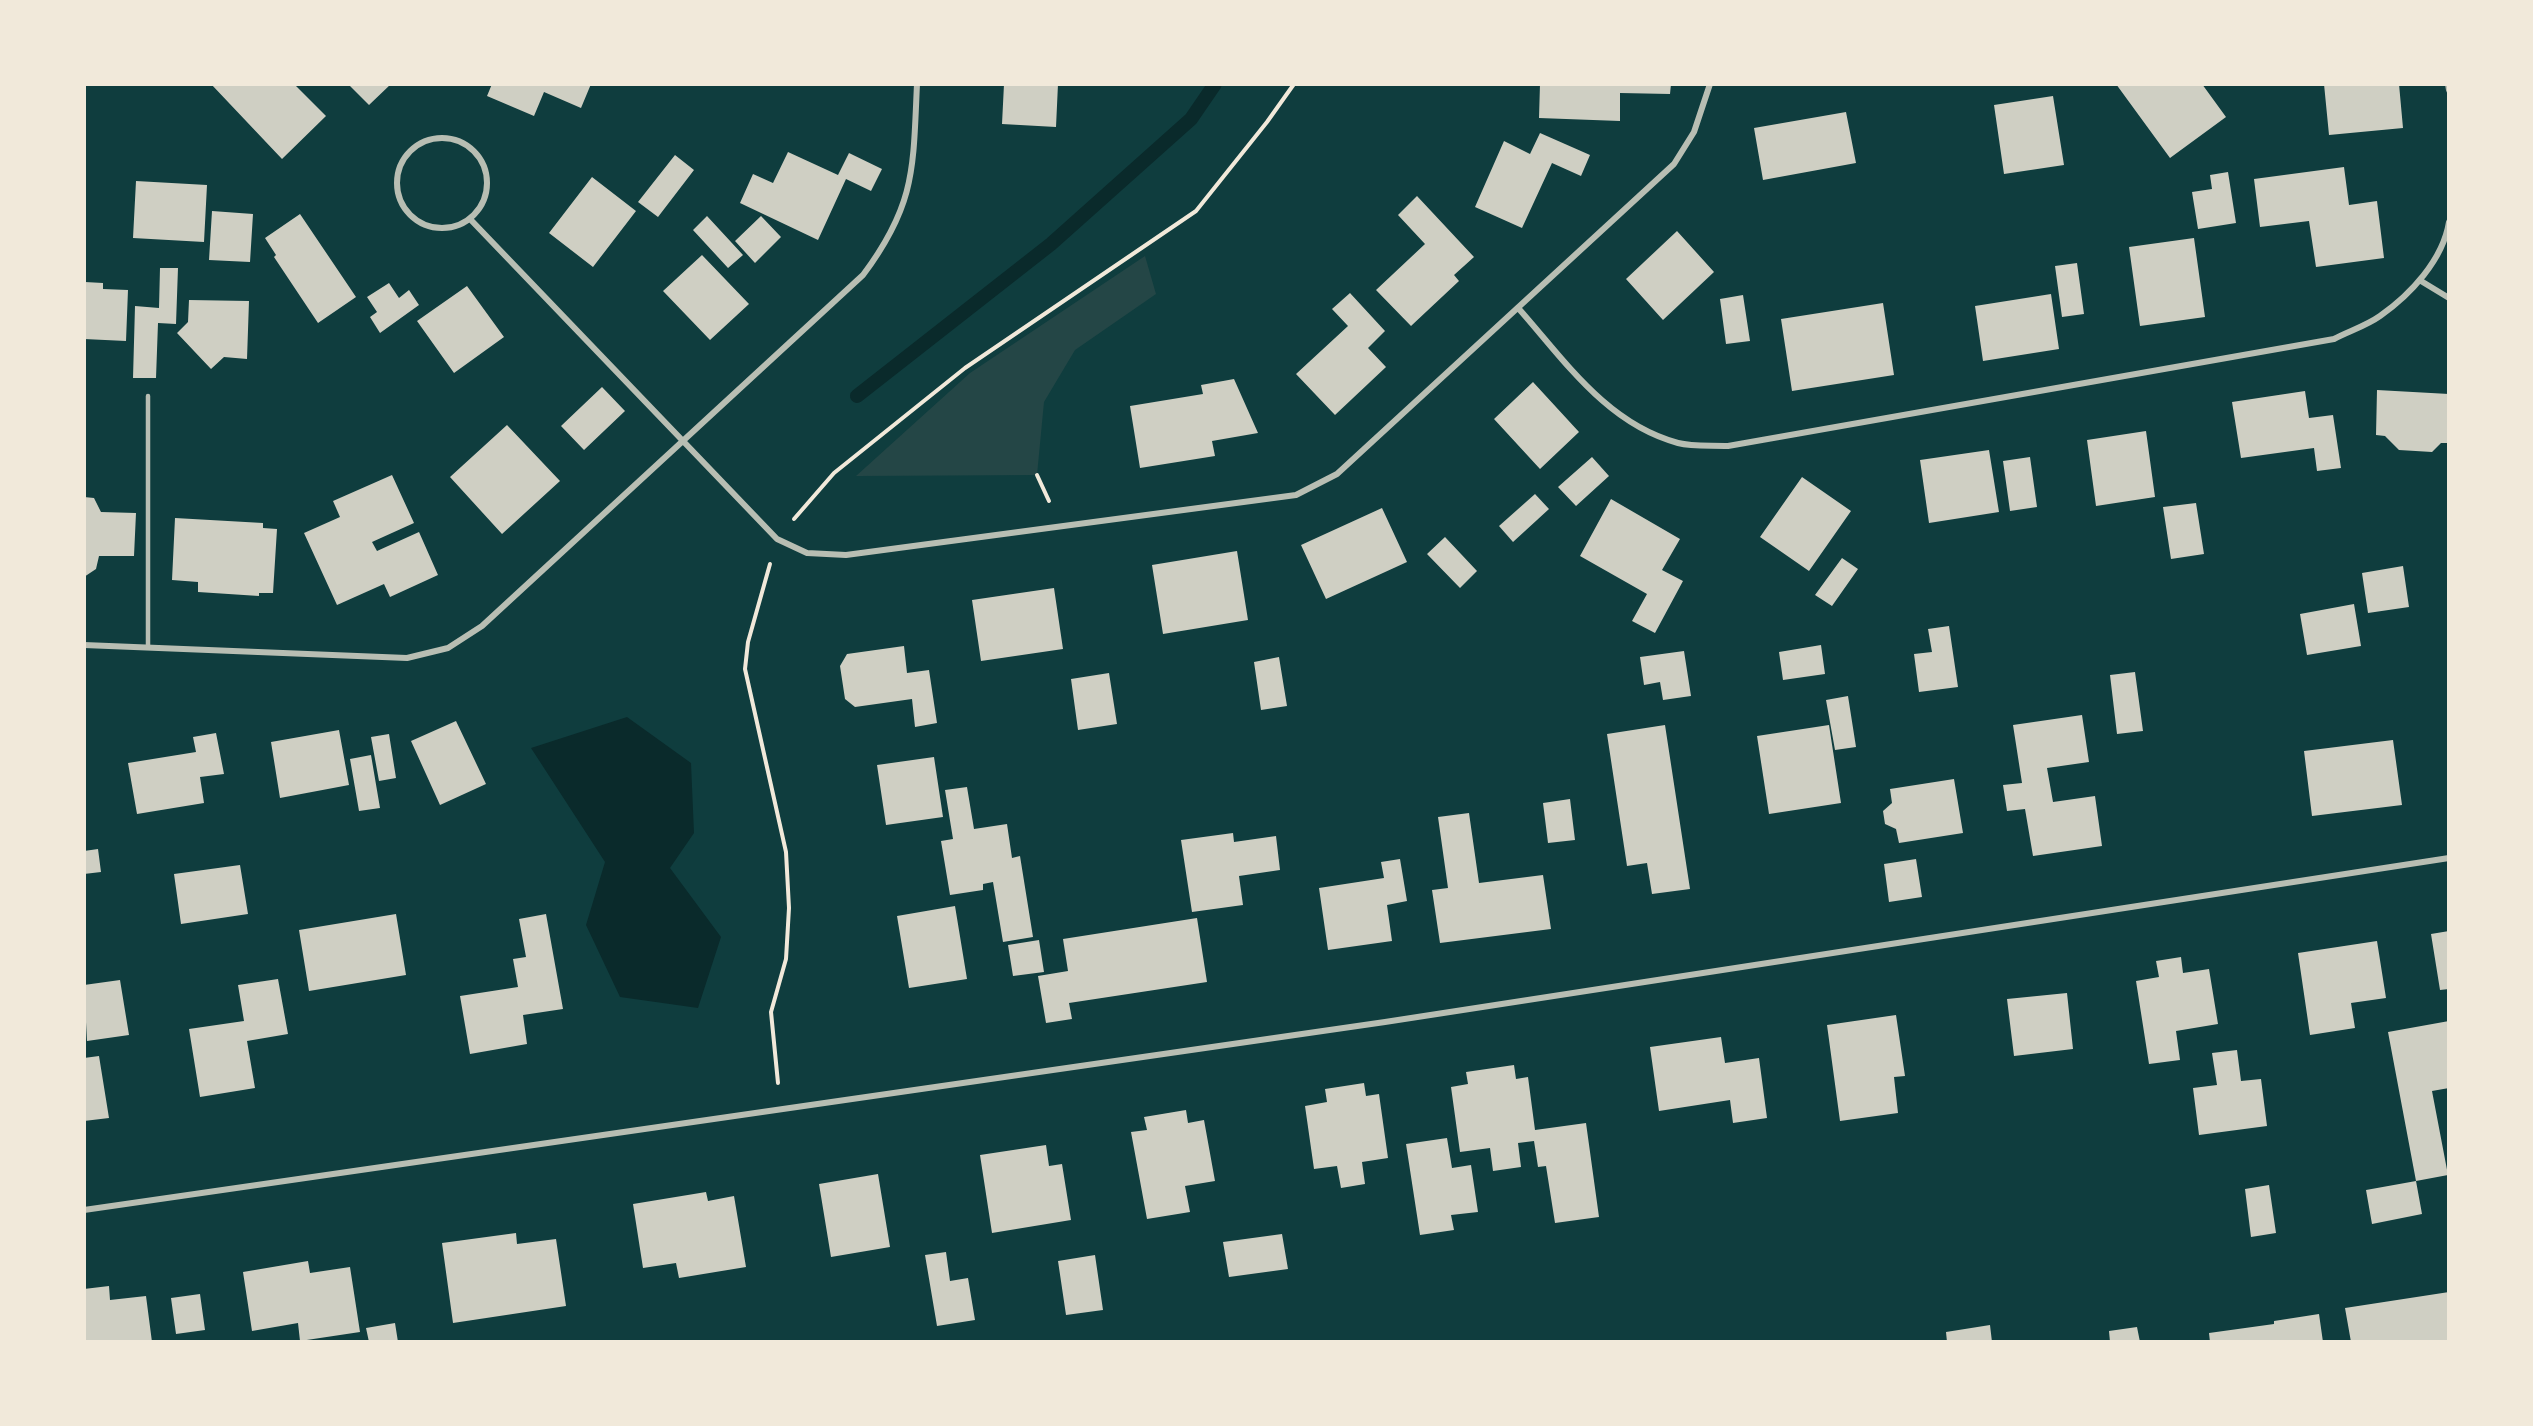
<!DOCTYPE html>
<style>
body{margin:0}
#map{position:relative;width:2533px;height:1426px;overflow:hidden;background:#0f3d3e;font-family:"Noto Sans",sans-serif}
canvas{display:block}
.frame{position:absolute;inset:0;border:86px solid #f1e9da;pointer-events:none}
</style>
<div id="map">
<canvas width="2533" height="1426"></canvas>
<div class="frame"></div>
</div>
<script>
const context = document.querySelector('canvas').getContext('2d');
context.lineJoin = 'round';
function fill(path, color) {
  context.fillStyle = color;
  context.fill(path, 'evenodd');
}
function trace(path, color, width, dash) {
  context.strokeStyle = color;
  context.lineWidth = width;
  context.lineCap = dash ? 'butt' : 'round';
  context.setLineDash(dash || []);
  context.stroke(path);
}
fill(new Path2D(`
 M 1145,256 L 1156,294 L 1075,350 L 1044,402 L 1037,475 L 856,476 L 970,373 Z`), '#244646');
fill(new Path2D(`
 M 627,717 L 691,763 L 694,833 L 670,868 L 721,937 L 698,1008 L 620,997 L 586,925 L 605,862 L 531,748 Z`), '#0a2a2b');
trace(new Path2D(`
 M 857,396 L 1051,244 L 1191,119 L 1215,84`), '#0a2a2b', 14);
fill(new Path2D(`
 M 211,84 L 294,84 L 326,116 L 282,159 Z
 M 348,84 L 391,84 L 369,105 Z
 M 492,84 L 591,84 L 581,108 L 544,92 L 534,116 L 487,96 Z
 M 1004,84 L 1058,84 L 1056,127 L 1002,124 Z
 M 1540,84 L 1671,84 L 1670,94 L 1620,93 L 1620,121 L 1539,118 Z
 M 2116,84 L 2202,84 L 2226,117 L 2170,158 Z
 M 2324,84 L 2399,84 L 2403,128 L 2329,135 Z
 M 2053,96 L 2064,165 L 2004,174 L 1994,105 Z
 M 1846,112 L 1856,163 L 1763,180 L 1754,128 Z
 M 1540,133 L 1590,155 L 1581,176 L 1552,163 L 1522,228 L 1475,207 L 1504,141 L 1530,154 Z
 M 788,152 L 838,175 L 849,153 L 882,169 L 871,191 L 846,179 L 818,240 L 740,203 L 753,174 L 773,183 Z
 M 675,155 L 694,170 L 658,217 L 638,202 Z
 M 2344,167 L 2349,205 L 2377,201 L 2384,258 L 2316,267 L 2309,221 L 2260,227 L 2254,179 Z
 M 2228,172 L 2236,223 L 2198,229 L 2192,192 L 2212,189 L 2210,175 Z
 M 592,177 L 636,211 L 593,267 L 549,233 Z
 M 136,181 L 207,185 L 204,242 L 133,238 Z
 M 1417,196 L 1474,257 L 1454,275 L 1459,281 L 1411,326 L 1376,290 L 1425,244 L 1398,215 Z
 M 212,211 L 253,214 L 250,262 L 209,260 Z
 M 300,214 L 356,297 L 318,323 L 274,257 L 276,255 L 265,238 Z
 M 707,216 L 743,255 L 728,268 L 693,230 Z
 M 761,216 L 781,237 L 755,263 L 735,241 Z
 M 1677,231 L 1714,272 L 1663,320 L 1626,279 Z
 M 2194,238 L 2205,317 L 2140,326 L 2129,247 Z
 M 702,255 L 749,304 L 710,340 L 663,291 Z
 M 2077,263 L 2084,314 L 2062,317 L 2055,266 Z
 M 160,268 L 178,268 L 176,324 L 158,323 L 156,378 L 133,378 L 135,306 L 159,308 Z
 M 85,282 L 103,283 L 103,289 L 128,290 L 126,341 L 84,339 Z
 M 389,283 L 399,298 L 409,290 L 419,305 L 380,333 L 370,317 L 377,312 L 367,297 Z
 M 467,286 L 504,337 L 454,373 L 417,321 Z
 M 1350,293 L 1385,331 L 1368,348 L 1386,367 L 1335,415 L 1296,374 L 1348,326 L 1332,309 Z
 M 2051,294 L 2059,349 L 1983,361 L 1975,306 Z
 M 1743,295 L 1750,341 L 1726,344 L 1720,299 Z
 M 189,300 L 249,301 L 247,359 L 224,357 L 211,369 L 177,333 L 188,322 Z
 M 1883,303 L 1894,375 L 1792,391 L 1781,319 Z
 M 1234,379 L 1258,433 L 1212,441 L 1215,456 L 1140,468 L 1130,406 L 1203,394 L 1201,385 Z
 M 1533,382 L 1579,432 L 1540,469 L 1494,419 Z
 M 602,387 L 625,411 L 584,450 L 561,426 Z
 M 2377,390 L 2449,394 L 2449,443 L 2441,443 L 2432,452 L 2399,450 L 2385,436 L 2376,435 Z
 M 2305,391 L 2309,418 L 2333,415 L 2341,468 L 2317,471 L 2314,448 L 2241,458 L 2232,402 Z
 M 507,425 L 560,481 L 502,534 L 450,477 Z
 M 2146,431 L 2155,497 L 2096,506 L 2087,440 Z
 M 1989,450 L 1999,512 L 1929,523 L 1920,460 Z
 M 1592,457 L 1609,476 L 1576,506 L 1558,487 Z
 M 2030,457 L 2037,507 L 2010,511 L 2003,461 Z
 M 392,475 L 414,523 L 372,542 L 377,551 L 419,532 L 438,575 L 390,597 L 384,584 L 337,605 L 304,533 L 340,517 L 333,501 Z
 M 1802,477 L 1851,511 L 1809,571 L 1760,537 Z
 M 1535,494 L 1549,509 L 1513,542 L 1499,526 Z
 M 84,497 L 94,498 L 101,512 L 136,513 L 134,556 L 99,556 L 96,569 L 84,577 Z
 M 1611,499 L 1680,539 L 1662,570 L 1683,581 L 1655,633 L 1632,621 L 1647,594 L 1580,556 Z
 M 2196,503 L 2204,554 L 2171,559 L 2163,507 Z
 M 1382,508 L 1407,562 L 1326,599 L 1301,545 Z
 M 175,518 L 263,523 L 263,528 L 277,529 L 273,593 L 259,593 L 259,596 L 198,592 L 198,582 L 172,580 Z
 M 1445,537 L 1477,571 L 1460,588 L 1427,554 Z
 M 1237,551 L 1248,620 L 1163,634 L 1152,565 Z
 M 1842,558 L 1858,569 L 1832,606 L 1815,595 Z
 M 2403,566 L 2409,607 L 2368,613 L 2362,573 Z
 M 1054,588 L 1063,649 L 981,661 L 972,600 Z
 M 2354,604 L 2361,646 L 2307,655 L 2300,614 Z
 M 1949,626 L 1958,687 L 1919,692 L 1914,654 L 1932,652 L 1928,629 Z
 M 1821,645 L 1825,674 L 1783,680 L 1779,652 Z
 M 904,646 L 907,673 L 929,670 L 937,723 L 915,727 L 912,699 L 855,707 L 845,699 L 840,666 L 847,654 Z
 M 1684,651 L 1691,696 L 1663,700 L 1660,682 L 1644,685 L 1640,657 Z
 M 1279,657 L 1287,706 L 1261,710 L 1254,662 Z
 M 2135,672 L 2143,731 L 2117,734 L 2110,675 Z
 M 1109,673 L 1117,724 L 1078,730 L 1071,679 Z
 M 1848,696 L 1856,747 L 1835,750 L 1826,700 Z
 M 2082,715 L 2089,762 L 2047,768 L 2053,802 L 2095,796 L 2102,846 L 2033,856 L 2025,809 L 2007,811 L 2003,785 L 2022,783 L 2013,725 Z
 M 456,721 L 486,784 L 440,805 L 411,741 Z
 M 1665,725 L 1690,889 L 1652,894 L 1647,863 L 1627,866 L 1607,734 Z
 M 1829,725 L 1841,803 L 1769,814 L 1757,736 Z
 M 339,730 L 349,785 L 280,798 L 271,742 Z
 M 216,733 L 224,774 L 200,777 L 204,803 L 137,814 L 128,763 L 196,752 L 193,737 Z
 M 389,734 L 396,778 L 379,781 L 371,737 Z
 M 2393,740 L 2402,805 L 2312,816 L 2304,751 Z
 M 371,755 L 380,808 L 359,811 L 350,759 Z
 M 934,757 L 943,817 L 886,825 L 877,765 Z
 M 1954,779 L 1963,833 L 1899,843 L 1896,829 L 1885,824 L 1883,811 L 1892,803 L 1890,789 Z
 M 967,787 L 974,829 L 1007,824 L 1012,858 L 1020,856 L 1033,937 L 1003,942 L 993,882 L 983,884 L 983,890 L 950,895 L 941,841 L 953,839 L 945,790 Z
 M 1570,799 L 1575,840 L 1548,843 L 1543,803 Z
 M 1469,813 L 1479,883 L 1543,875 L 1551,929 L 1440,943 L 1432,890 L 1448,888 L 1438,817 Z
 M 1233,833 L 1234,842 L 1276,836 L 1280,870 L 1239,876 L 1243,905 L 1192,912 L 1181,840 Z
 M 98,849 L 101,872 L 84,874 L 84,851 Z
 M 1400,859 L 1407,901 L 1387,905 L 1392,941 L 1328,950 L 1319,888 L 1384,878 L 1381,862 Z
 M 1916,859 L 1922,897 L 1889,902 L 1884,864 Z
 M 240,865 L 248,914 L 181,924 L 174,874 Z
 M 955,906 L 967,979 L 909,988 L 897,916 Z
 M 396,914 L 406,975 L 309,991 L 299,930 Z
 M 546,914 L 563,1009 L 523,1015 L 527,1044 L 470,1054 L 460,996 L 518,987 L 513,959 L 526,957 L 519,919 Z
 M 1197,918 L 1207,982 L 1069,1003 L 1072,1019 L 1046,1023 L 1038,976 L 1068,971 L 1063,939 Z
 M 2449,931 L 2449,989 L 2440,990 L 2431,934 Z
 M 1039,940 L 1044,972 L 1013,976 L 1008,945 Z
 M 2377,941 L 2386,998 L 2351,1003 L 2355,1028 L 2310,1035 L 2298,953 Z
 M 2181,957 L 2183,973 L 2209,969 L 2218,1024 L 2176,1031 L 2180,1060 L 2149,1064 L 2136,981 L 2159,977 L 2156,961 Z
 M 278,979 L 288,1034 L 247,1041 L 255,1088 L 200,1097 L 189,1029 L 244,1021 L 238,985 Z
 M 120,980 L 129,1035 L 87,1041 L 84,985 Z
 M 2067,993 L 2073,1049 L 2014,1056 L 2007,999 Z
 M 1896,1015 L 1905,1076 L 1894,1077 L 1898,1113 L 1840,1121 L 1827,1025 Z
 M 2449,1021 L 2449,1088 L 2432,1091 L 2448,1175 L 2416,1181 L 2388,1032 Z
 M 1721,1037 L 1725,1063 L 1759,1058 L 1767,1118 L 1733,1123 L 1730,1100 L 1659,1111 L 1650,1047 Z
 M 2237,1050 L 2241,1081 L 2261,1079 L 2267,1126 L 2199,1135 L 2193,1088 L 2217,1085 L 2212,1053 Z
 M 99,1056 L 109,1118 L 84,1121 L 84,1058 Z
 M 1514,1065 L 1516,1079 L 1528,1077 L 1535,1130 L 1586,1123 L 1599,1217 L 1555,1223 L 1546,1166 L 1538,1167 L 1534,1141 L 1518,1143 L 1521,1167 L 1493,1171 L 1490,1148 L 1460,1152 L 1451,1087 L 1468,1084 L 1466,1072 Z
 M 1364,1083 L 1366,1096 L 1379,1094 L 1388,1158 L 1362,1162 L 1365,1184 L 1341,1188 L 1337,1166 L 1314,1169 L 1305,1106 L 1327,1102 L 1325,1089 Z
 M 1186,1110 L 1188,1123 L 1204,1120 L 1215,1181 L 1185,1186 L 1190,1212 L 1147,1219 L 1131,1132 L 1147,1130 L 1144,1117 Z
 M 1447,1138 L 1452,1168 L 1471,1165 L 1478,1212 L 1451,1215 L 1454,1230 L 1420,1235 L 1406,1144 Z
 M 1046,1145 L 1049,1166 L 1062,1164 L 1071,1220 L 992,1233 L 980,1155 Z
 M 878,1174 L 890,1247 L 831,1257 L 819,1184 Z
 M 2416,1181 L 2422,1214 L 2372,1224 L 2366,1190 Z
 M 2269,1185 L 2276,1233 L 2251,1237 L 2245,1189 Z
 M 706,1192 L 708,1201 L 734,1196 L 746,1267 L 679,1278 L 676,1263 L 643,1268 L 633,1204 Z
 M 516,1233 L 517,1244 L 556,1239 L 566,1306 L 453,1323 L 442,1243 Z
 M 1282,1234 L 1288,1269 L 1229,1277 L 1223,1242 Z
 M 946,1252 L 950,1281 L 968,1278 L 975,1320 L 937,1326 L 925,1255 Z
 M 1095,1255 L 1103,1310 L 1066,1315 L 1058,1261 Z
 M 308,1261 L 310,1273 L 350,1267 L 360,1332 L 300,1341 L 298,1323 L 252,1331 L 243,1272 Z
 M 109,1286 L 110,1300 L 146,1296 L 152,1342 L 84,1342 L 84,1289 Z
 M 2449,1292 L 2449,1342 L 2351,1342 L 2345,1308 Z
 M 200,1294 L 205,1330 L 176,1334 L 171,1298 Z
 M 2319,1314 L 2323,1342 L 2210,1342 L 2209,1333 L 2274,1324 L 2274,1321 Z
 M 395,1323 L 398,1342 L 369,1342 L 366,1328 Z
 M 1990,1325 L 1992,1342 L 1947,1342 L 1946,1332 Z
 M 2137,1327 L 2140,1342 L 2110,1342 L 2109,1331 Z`), '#cfcfc3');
trace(new Path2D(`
 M 1037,475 L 1049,501
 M 794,519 L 834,473 L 965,368 L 1196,211 L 1267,122 L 1294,84
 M 770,564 L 748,642 L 745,669 L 786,852 L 789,908 L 786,959 L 771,1012 L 778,1083`), '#f1e9da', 4);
trace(new Path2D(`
 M 148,396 L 148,647`), '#b8beb3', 4.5);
trace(new Path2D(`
 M 2448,84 L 2449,90
 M397 183a45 45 0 1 1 90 0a45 45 0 1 1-90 0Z
 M 470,219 L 777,539 L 807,553 L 846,555 L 1296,495 L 1337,474 L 1674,164 L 1694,132 L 1710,84
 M 2421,281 L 2449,298
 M 1519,309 C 1565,361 1607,424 1678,443 C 1693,447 1712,445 1728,446 L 2334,339 C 2349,331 2366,326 2380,316 C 2410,295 2443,260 2449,222
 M 84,645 L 407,658 L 448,648 L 482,626 L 863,275 C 916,204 913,168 917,84
 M 84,1210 L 1385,1022 L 2449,858`), '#b8beb3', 6);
</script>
